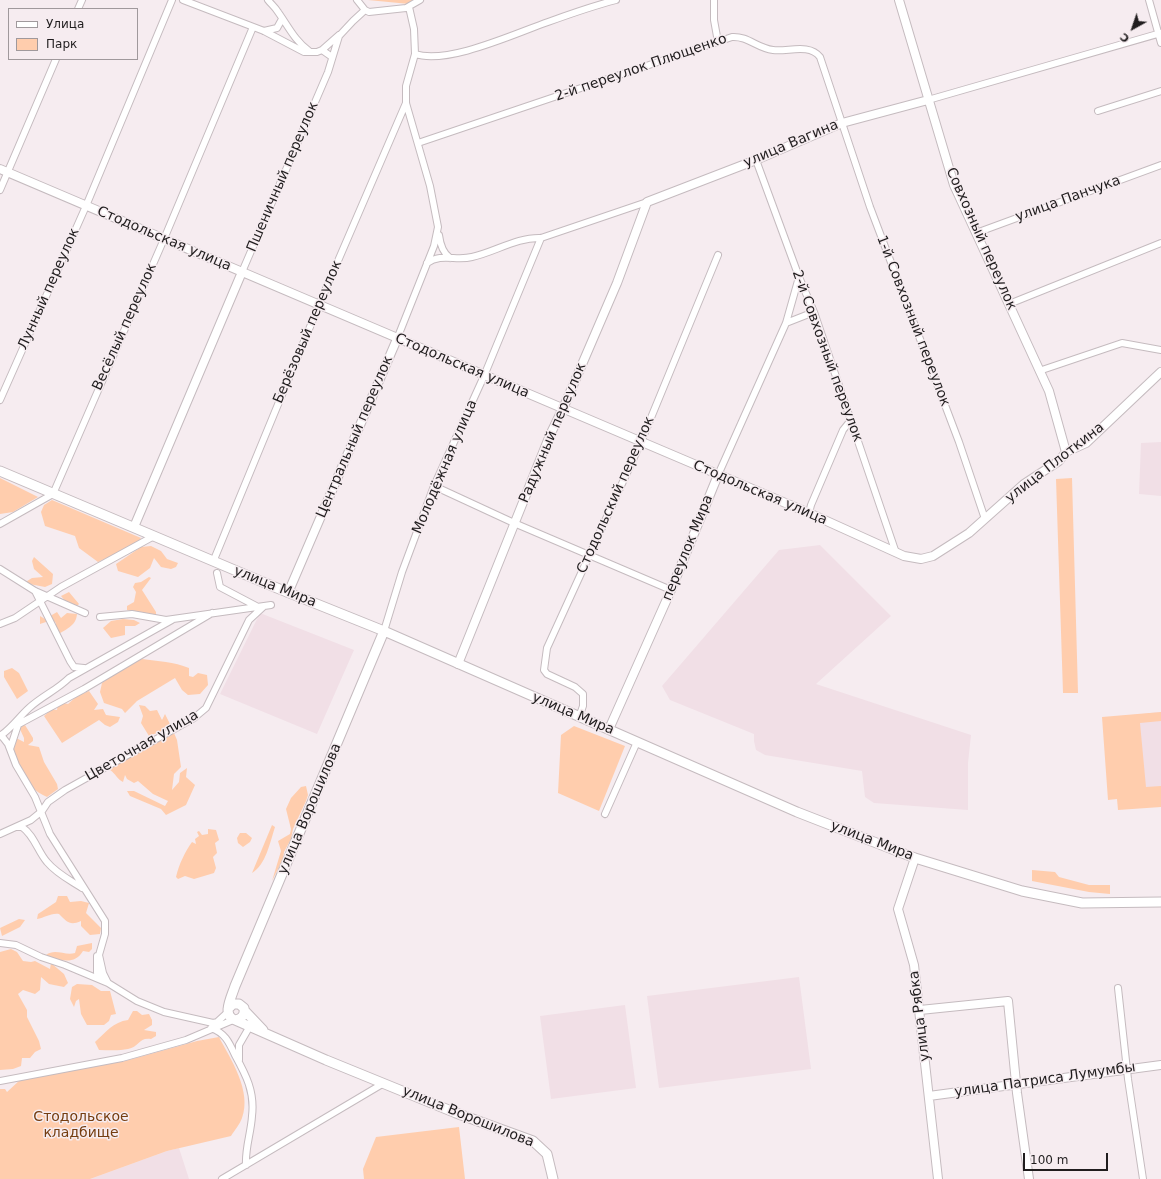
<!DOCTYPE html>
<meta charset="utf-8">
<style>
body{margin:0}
#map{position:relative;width:1161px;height:1179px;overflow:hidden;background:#f6ecf0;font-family:"DejaVu Sans",sans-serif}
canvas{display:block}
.legend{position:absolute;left:8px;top:8px;width:130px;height:52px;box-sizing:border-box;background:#f6ecf0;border:1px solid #a0999c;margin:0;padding:5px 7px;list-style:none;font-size:12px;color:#201d1e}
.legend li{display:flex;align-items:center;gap:8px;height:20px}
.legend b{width:20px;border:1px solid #a0999c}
.north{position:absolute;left:1113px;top:8px;width:40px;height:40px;-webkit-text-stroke:3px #f6ecf0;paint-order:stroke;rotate:220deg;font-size:11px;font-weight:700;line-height:16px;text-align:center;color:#201d1e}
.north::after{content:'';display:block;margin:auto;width:14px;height:18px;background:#201d1e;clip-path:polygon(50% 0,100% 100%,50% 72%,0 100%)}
.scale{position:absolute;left:1023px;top:1153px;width:85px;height:18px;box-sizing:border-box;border:2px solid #201d1e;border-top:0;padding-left:5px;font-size:12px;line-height:14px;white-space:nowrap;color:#201d1e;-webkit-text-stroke:3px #f6ecf0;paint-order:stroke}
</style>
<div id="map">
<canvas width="1161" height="1179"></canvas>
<ul class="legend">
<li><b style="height:5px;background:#fff"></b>Улица</li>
<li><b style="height:11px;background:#ffcdad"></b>Парк</li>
</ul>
<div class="north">С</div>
<div class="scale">100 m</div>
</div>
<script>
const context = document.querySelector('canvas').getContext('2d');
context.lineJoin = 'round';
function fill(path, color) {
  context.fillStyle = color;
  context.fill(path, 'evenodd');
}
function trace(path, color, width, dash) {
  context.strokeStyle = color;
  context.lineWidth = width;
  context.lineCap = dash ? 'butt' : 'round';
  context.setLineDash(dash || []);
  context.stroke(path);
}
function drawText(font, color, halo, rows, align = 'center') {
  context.font = font + ' "DejaVu Sans",sans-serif';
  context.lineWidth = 3;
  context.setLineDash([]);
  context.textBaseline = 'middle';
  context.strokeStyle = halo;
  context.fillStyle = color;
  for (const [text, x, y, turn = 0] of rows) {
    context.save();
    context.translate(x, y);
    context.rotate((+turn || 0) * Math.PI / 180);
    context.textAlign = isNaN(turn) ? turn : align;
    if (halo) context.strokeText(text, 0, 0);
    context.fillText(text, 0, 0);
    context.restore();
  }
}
fill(new Path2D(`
 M 1161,442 L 1161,496 L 1139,494 L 1141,443 Z
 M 820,545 L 891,616 L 816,684 L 971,735 L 968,763 L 968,810 L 874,803 L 865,797 L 862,771 L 765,755 L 756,750 L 754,741 L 754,734 L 670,700 L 662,686 L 779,550 Z
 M 260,613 L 354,650 L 317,734 L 220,694 Z
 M 1161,712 L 1161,796 L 1130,798 L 1120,716 Z
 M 799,977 L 811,1069 L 659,1088 L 647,996 Z
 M 625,1005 L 636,1088 L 551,1099 L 540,1016 Z
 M 179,1148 L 189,1179 L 90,1179 L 167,1151 Z`), '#f1dfe6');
fill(new Path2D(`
 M 368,0 L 415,0 L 409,4 Z
 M 0,478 L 38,497 L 13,512 L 0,514 Z
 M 1072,478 L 1078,693 L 1063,693 L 1056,479 Z
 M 52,500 L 141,538 L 137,544 L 98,562 L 79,548 L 75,536 L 45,526 L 41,512 L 44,505 Z
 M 151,546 L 161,551 L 167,559 L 178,563 L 176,567 L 171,569 L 161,567 L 154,558 L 150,568 L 138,577 L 118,571 L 116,564 L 141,547 Z
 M 34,557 L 53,574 L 52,584 L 45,587 L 24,583 L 32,578 L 43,577 L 34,569 L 32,561 Z
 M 149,577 L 151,578 L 142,590 L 156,612 L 156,617 L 127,610 L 127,606 L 134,602 L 136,592 L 133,587 L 135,583 L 141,582 Z
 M 69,592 L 79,604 L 77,606 L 66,602 L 61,596 Z
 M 57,612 L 61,618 L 67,613 L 77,614 C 76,627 65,629 56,636 L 54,630 L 56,623 L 52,620 L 40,624 L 40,616 L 45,619 Z
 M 123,619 L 134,620 L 140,623 L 135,626 L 125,626 L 125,635 L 111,638 L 103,628 L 111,621 Z
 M 142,659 C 158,661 174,662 189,668 L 189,676 L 193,677 L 198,673 L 207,675 L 208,685 L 200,694 L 188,695 L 182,690 L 175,678 L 137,701 L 125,713 L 122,709 L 104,703 L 100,692 L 102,683 L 126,664 Z
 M 12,668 L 19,673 L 28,691 L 17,699 L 4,677 L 4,671 Z
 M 89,691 L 98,704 L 94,710 L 103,709 L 106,715 L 120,717 L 118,722 L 110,727 L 105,725 L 99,720 L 62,743 L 44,716 L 52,709 L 57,710 L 58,704 L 64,703 L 68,704 L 77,696 Z
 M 139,705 L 145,706 L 150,711 L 157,710 L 162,720 L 165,714 L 170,724 L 167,729 L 149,736 L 141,723 L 143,716 Z
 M 1161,712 L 1161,721 L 1140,723 L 1146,787 L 1161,786 L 1161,807 L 1118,810 L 1117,799 L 1108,800 L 1102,717 Z
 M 25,725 L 33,738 L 33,741 L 28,745 L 39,747 L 44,762 L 57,784 L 58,789 L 47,797 C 22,785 22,772 12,748 L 16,738 L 24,742 L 24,738 L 19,727 Z
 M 574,726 L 625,746 L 599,811 L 558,793 L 561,735 Z
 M 174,733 L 177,740 L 181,767 L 174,774 L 172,790 L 179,782 L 180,773 L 187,768 L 186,777 L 195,785 L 186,805 L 166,815 L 161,809 L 130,796 L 127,791 L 134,791 L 165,806 L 168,801 L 153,794 L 138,781 L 134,783 L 127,779 L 125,775 L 123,782 C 117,779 116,774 110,770 L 110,766 L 136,751 Z
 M 306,786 L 308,795 L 306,801 L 293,829 L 291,839 L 284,852 L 283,859 L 272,881 L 281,851 L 278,841 L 290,834 L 291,829 L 286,809 L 291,798 L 301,787 Z
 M 272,825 L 275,827 C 270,842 266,865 252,873 Z
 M 208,829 L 216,830 L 219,840 L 215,843 L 217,853 L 213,857 L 216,868 L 214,873 L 194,879 L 185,876 L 178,879 L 176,877 C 179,864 185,852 192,842 L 196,844 L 195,839 L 199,836 L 197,832 L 199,831 L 202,835 L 208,834 Z
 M 240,833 L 246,833 L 252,838 L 250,842 L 243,847 L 238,843 L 237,838 Z
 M 1032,870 L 1055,872 L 1059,877 L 1089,885 L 1110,885 L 1110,894 L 1089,892 L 1032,881 Z
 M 58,896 L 67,896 L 70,902 L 81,901 L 89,903 L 86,913 L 101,928 L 100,934 L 90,935 L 81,926 L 81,921 C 70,926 67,922 59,914 C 50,913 45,918 37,919 L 38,914 L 56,902 Z
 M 19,919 L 25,920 L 20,927 L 2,936 L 0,928 Z
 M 92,943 L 92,949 L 89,952 L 83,951 C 74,966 61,959 48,958 L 46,955 C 55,948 65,956 75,953 L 77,946 Z
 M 11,949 L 17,952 L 23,961 L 31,962 L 35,961 L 50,969 L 51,963 L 64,974 L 68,983 L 64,987 L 49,984 L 41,977 L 40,990 L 35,994 L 23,990 L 18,994 L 27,1010 L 27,1017 L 39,1041 L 41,1049 L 35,1052 L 30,1058 L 22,1058 L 21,1066 L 13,1069 L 0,1070 L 0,952 Z
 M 77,984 L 92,985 L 101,991 L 110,991 L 116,1014 L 111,1015 L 109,1021 L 104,1025 L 87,1025 L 81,1014 L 79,999 L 76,1001 L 74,1007 L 70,999 L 72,987 Z
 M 133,1011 L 137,1011 L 142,1015 L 149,1014 L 152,1020 L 152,1025 L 144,1030 L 156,1032 L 156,1036 L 151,1039 C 139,1037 139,1047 128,1049 C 119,1051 108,1050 99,1050 L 95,1042 C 106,1032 113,1022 128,1020 Z
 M 219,1037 C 231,1060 252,1091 242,1118 C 240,1124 234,1131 231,1136 L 167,1151 L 90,1179 L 0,1179 L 0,1089 L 5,1089 L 7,1092 L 20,1080 L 125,1061 L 197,1041 Z
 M 459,1127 L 465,1179 L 364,1179 L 363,1169 L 376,1137 Z`), '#ffcdad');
const minor = new Path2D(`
 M 183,0 L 264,31 L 304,52 L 317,52 L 322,50 L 332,57
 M 268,0 C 271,4 275,7 278,12 C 288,26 295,41 309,51
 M 357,0 L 365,10 L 369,12 L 406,8 L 420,0
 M 714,0 L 714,20 L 718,42
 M 1149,0 L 1161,43
 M 78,9 L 82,0
 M 264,31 L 277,28 L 282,19
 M 322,50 L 339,35
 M 415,54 C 448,65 516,33 548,22 C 570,14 593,6 616,0
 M 928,100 L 1161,33
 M 1098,111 L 1161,91
 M 418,143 L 732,37 C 748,36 757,48 773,50 C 788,52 809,43 820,57 L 870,207 L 959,442 L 985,519
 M 756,160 L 799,277 L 814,312 L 896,553
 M 0,190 L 56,59
 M 976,233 L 1161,165
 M 439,235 C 440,243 443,253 450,258
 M 427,263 C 441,253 456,261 472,257 C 495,252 517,237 541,238 L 647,202
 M 242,272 L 328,72 L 339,36 L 353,21 L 365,10
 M 1009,304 L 1161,243
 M 786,323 L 814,312
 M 397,339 L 434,246 L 438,227 L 430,186 L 406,103 L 406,86 L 415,54 L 414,29 L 409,7
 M 1039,371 L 1122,343 L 1161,350
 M 0,400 L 86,206 L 172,0
 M 718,475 L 786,323 L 799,277
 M 434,486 L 514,523 L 671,590
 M 809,513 L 811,505 L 843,430 L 851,420
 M 0,524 L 53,494 L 164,239 L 253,27
 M 213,562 L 319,305 L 406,103
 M 0,569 L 35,591 L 85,613
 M 217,573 L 220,587 L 258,607
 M 35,591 L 70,661 L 74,667 L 84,668
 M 100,617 L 132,614 L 166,620 L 271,605
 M 0,624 L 15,618 L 61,587 L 154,536
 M 384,631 L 402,572 L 434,486 L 484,376 L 541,238
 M 579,717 L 583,706 L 583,694 L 575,687 L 547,674 L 544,670 L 547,648 L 641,442 L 718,255
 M 17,725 L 84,689 L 212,613
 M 1,735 L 8,744 L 16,765 L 35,797 L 50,834 L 105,921 L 105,934 L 99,955 L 103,973 L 108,983 L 137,1001 L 164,1012 L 213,1023 L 218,1022
 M 0,736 C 12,728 19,717 29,708 C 42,696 57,690 69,678 L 172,620
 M 10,749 L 19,722
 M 605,814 L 637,742
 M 17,827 L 22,827 C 34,835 38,852 47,862 C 57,874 70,880 82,888
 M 0,834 L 31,820 L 42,811 L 48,802 L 65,790 L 194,718 L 206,708 L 249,620 L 263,607
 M 0,943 L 16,945 L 41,957 L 65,965 L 108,983
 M 97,956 L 97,973 L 101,979
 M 1118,988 L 1128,1079 L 1143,1179
 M 215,1024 L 228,1012
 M 211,1028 C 225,1033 229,1042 235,1055 C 246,1075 255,1092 252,1116 C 251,1133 245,1148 246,1165
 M 239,1060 L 239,1045 L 250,1026
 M 0,1081 L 122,1058 L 186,1040 L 233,1020
 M 222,1179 L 384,1083`);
const tertiary = new Path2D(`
 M 899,0 L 954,185 L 1049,391 L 1066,452
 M 0,169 L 809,513 L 904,556 L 921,559 L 933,556 L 969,533 L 1024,484 L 1059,461 L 1066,452 L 1086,443 L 1161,372
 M 134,527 L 242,272
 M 288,593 L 397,339
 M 458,664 L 550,435 L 565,404 L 617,283 L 647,202 L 756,160 L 842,123 L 928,100
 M 609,729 L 671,590 L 718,475
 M 915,858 L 898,909 L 914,965 L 938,1179
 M 920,1010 L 1008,1001 L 1017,1093 L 1029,1179
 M 929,1096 L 1161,1065`);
const secondary = new Path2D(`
 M 0,471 L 277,588 L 384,631 L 797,812 L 915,858 L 1022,891 L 1082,903 L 1161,902
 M 228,1009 L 233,1004 L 239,1004 L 244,1008 C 245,1015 242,1019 235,1020 C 221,1016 232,996 235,986 L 384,631
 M 244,1010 L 263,1030
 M 235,1020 L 326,1060 L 456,1113 L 533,1141 L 547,1154 L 553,1179`);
trace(minor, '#c5bbbf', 8);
trace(tertiary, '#c5bbbf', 10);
trace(secondary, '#c5bbbf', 11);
trace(minor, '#fff', 6);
trace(tertiary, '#fff', 8);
trace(secondary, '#fff', 9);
drawText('14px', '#201d1e', '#f6ecf0', [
 ["2-й переулок Плющенко",641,68,-19],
 ["улица Вагина",791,144,-23],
 ["Пшеничный переулок",283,177,-67],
 ["улица Панчука",1068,199,-20],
 ["Стодольская улица",164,239,23],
 ["Совхозный переулок",981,239,66],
 ["Лунный переулок",49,289,-66],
 ["1-й Совхозный переулок",913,321,69],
 ["Весёлый переулок",125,327,-66],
 ["Берёзовый переулок",308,332,-67],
 ["2-й Совхозный переулок",827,356,70],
 ["Стодольская улица",462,366,23],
 ["Радужный переулок",553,433,-67],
 ["Центральный переулок",355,437,-67],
 ["улица Плоткина",1055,463,-38],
 ["Молодёжная улица",445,467,-67],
 ["Стодольская улица",760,493,23],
 ["Стодольский переулок",616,495,-66],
 ["переулок Мира",688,548,-68],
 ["улица Мира",275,587,22],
 ["улица Мира",573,714,23],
 ["Цветочная улица",142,746,-30],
 ["улица Ворошилова",310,809,-67],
 ["улица Мира",872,841,21],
 ["улица Рябка",920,1016,-97],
 ["улица Патриса Лумумбы",1045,1080,-8],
 ["улица Ворошилова",468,1117,22]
]);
drawText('14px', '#753d10', '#f6ecf0', [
 ["Стодольское",81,1117],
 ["кладбище",81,1133]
]);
</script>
